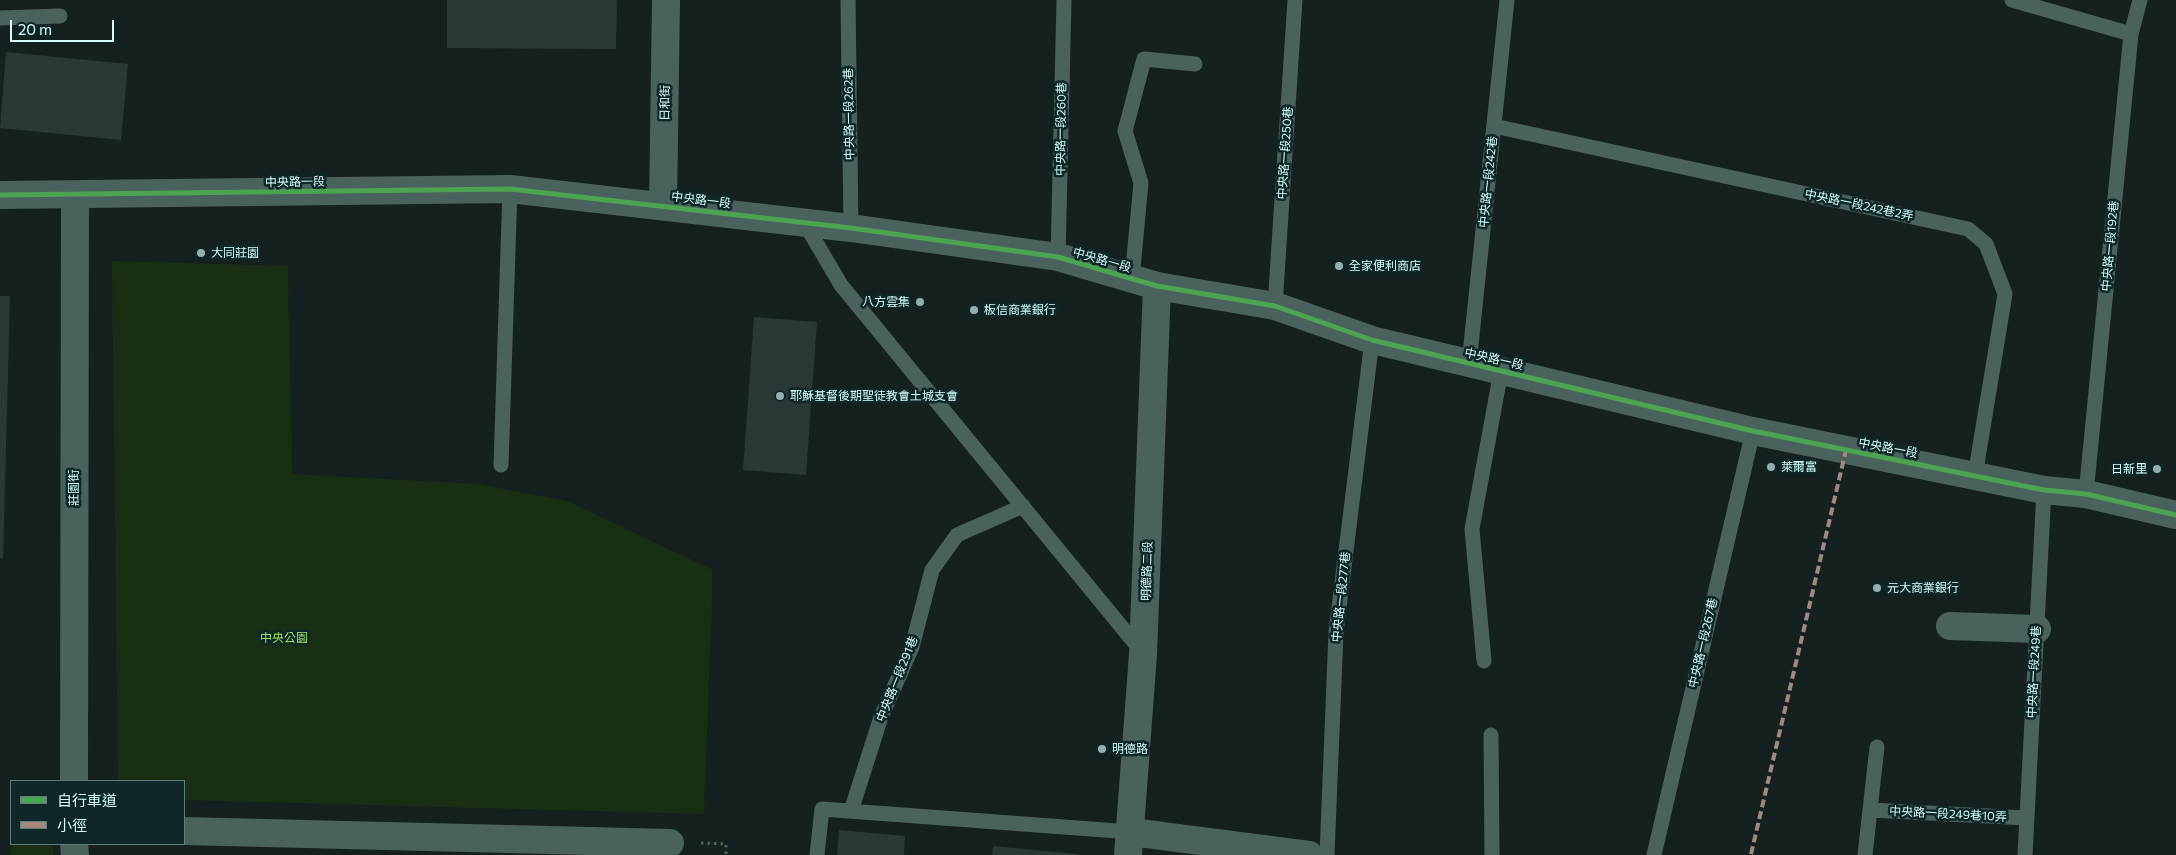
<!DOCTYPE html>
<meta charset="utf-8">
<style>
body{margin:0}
#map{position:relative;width:2176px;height:855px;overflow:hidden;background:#152121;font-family:Commissioner,"Noto Sans TC",sans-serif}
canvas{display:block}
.legend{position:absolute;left:10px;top:780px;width:175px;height:65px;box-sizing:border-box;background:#0f2726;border:1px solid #5e7d7b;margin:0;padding:6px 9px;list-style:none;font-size:15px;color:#d5fffa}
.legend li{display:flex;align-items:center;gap:10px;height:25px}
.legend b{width:25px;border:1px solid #5e7d7b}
.scale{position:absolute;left:10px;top:20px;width:104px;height:22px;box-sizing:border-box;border:2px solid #d5fffa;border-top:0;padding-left:6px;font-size:15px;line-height:18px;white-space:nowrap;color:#d5fffa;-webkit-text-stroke:4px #0f2726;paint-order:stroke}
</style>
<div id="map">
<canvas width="2176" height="855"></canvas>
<ul class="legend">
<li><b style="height:6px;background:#4ca352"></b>自行車道</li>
<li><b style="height:6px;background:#a5887d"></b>小徑</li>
</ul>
<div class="scale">20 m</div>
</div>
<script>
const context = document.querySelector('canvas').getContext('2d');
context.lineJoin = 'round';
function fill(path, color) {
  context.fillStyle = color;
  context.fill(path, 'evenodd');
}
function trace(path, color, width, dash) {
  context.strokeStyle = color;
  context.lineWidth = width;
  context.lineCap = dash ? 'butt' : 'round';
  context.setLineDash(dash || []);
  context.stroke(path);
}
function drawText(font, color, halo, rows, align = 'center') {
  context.font = font + ' Commissioner,"Noto Sans TC",sans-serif';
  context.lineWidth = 5;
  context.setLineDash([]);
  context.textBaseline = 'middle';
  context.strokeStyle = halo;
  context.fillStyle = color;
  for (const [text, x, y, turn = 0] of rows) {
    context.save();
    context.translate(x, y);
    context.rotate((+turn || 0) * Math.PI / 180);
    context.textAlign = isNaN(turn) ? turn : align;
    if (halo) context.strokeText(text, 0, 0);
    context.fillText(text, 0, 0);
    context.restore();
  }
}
fill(new Path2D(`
 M 112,261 L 288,266 L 292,474 L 478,484 L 567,501 L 713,570 L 704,814 L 184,800 L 184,781 L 118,781 Z
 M 13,844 L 53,844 L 53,855 L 9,855 Z`), '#192f14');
fill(new Path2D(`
 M 447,0 L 617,0 L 616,49 L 447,48 Z
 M 6,52 L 128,64 L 121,140 L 0,128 Z
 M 0,296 L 10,296 L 3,559 L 0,558 Z
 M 754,317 L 817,322 L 806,475 L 743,470 Z
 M 839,830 L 905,836 L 904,855 L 837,855 Z
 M 993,846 L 1077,854 L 1077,855 L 992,855 Z`), '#2a3838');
trace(new Path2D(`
 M 701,843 L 726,844 L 726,855`), '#4c6554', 3, [2.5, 4]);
trace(new Path2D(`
 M 848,0 L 851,228
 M 2012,0 L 2131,34
 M 0,18 L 60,16
 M 1494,126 L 1968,229 L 1986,244 L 2005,294 L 1975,476
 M 804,222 L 841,285 L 1143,653
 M 1058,257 L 1064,0
 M 1132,279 L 1141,183 L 1125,131 L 1144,59 L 1195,64
 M 1275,306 L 1295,0
 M 1469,364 L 1507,0
 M 501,465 L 510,189
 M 2086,494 L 2131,34 L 2140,0
 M 1484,661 L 1472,529 L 1501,371
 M 1491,735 L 1492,855
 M 1870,810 L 2027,818
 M 851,811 L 881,717 L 912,647 L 932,570 L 957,535 L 1023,506
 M 817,855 L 822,809 L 1131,832
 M 1327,855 L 1336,632 L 1372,340
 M 1654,855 L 1753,431
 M 1865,855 L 1877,747
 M 2025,855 L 2044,490`), '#4a625d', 15);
trace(new Path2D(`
 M 663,206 L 666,0
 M 1950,626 L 2037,629
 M 74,781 L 75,195
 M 184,831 L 670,843
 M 1131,832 L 1309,855
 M 74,844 L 75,855`), '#4a625d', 28);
trace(new Path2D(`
 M 0,195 L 510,189 L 851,228 L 1058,257 L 1157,286 L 1275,306 L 1372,340 L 1753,431 L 2044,490 L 2086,494 L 2176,515
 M 1128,855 L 1143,654 L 1157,286`), '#4a625d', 28);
trace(new Path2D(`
 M 1751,854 L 1846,450`), '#a5887d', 4, [8, 4]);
trace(new Path2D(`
 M 0,195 L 510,189 L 851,228 L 1058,257 L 1157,286 L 1275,306 L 1372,340 L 1753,431 L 2044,490 L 2086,494 L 2176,515`), '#4ca352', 5);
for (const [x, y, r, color] of [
 [201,253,5,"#92b1ae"],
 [1339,266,5,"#92b1ae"],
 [920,302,5,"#92b1ae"],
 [974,310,5,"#92b1ae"],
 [780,396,5,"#92b1ae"],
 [1771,467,5,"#92b1ae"],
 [2157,469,5,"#92b1ae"],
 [1877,588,5,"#92b1ae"],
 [1102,749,5,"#92b1ae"]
]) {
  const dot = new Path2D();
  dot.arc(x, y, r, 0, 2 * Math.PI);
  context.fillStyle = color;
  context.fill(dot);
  trace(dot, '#0f2726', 2);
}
drawText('12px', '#d5fffa', '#0f2726', [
 ["日和街",665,103,-89],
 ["中央路一段262巷",849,114,-91],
 ["中央路一段260巷",1061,129,-89],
 ["中央路一段250巷",1285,153,-86],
 ["中央路一段",295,182,-1],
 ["中央路一段242巷",1488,182,-84],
 ["中央路一段",701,200,7],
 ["中央路一段242巷2弄",1859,205,12],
 ["中央路一段192巷",2110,246,-85],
 ["中央路一段",1102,260,16],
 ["中央路一段",1494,359,13],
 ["中央路一段",1888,448,11],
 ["莊園街",74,488,-90],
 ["明德路二段",1147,571,-88],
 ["中央路一段277巷",1341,597,-84],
 ["中央路一段267巷",1703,643,-77],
 ["中央路一段249巷",2034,672,-87],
 ["中央路一段291巷",897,679,-68],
 ["中央路一段249巷10弄",1948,814,3]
]);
drawText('12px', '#d5fffa', '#0f2726', [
 ["大同莊園",211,253],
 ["全家便利商店",1349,266],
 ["八方雲集",910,302,"right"],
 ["板信商業銀行",984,310],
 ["耶穌基督後期聖徒教會土城支會",790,396],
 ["萊爾富",1781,467],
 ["日新里",2147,469,"right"],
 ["元大商業銀行",1887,588],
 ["明德路",1112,749]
], 'left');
drawText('12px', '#9de15f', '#0f2726', [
 ["中央公園",284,638]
]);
</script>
